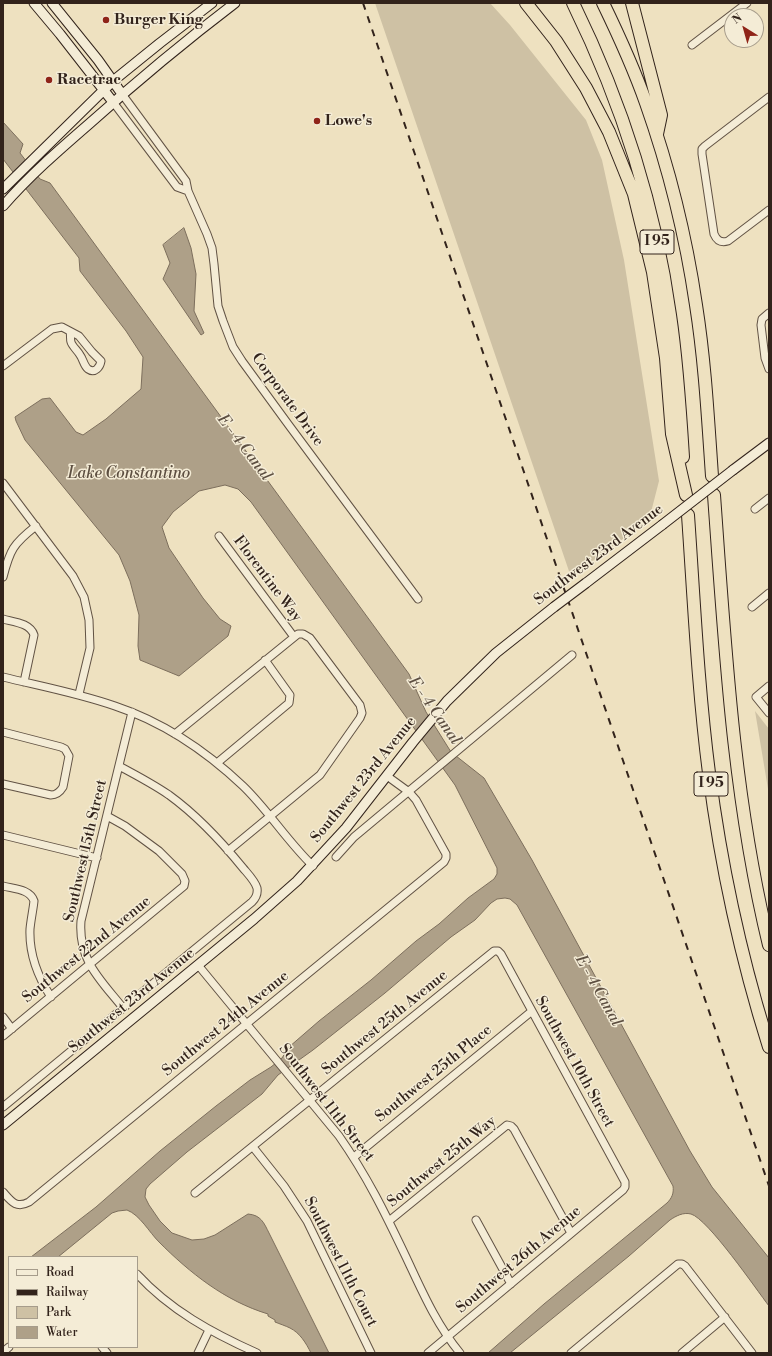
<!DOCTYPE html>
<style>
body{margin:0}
#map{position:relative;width:772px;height:1356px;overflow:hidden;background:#eee1c0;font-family:"Libre Bodoni",serif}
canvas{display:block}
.frame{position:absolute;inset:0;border:4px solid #32231b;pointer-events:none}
.legend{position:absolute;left:8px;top:1256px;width:130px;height:92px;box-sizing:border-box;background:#f4ecd6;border:1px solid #a69c8b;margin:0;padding:5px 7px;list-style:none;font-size:12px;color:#32231b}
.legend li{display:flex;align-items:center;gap:8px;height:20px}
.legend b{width:20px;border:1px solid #a69c8b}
.north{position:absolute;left:724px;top:8px;width:40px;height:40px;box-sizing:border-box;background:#f4ecd6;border:1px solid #a69c8b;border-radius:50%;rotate:323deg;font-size:11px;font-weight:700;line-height:16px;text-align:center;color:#32231b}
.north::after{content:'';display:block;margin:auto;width:14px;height:18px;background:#8f2418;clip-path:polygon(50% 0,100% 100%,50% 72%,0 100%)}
</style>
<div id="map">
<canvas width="772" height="1356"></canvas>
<div class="frame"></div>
<ul class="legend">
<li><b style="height:5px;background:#f4ecd6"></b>Road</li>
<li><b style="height:5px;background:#32231b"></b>Railway</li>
<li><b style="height:11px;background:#cec1a4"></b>Park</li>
<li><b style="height:11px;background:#aea088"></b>Water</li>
</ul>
<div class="north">N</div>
</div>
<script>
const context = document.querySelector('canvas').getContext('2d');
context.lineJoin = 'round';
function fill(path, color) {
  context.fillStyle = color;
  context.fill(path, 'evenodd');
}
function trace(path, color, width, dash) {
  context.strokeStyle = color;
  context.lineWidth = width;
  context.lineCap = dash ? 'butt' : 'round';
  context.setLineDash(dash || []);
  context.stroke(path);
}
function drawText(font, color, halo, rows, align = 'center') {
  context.font = font + ' "Libre Bodoni",serif';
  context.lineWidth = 3;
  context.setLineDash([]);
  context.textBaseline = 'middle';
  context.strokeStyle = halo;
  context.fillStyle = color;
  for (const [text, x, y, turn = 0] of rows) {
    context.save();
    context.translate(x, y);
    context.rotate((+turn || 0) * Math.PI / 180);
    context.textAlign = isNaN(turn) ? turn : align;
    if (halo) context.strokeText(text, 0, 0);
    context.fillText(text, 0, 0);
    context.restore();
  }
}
fill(new Path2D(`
 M 375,3 L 490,3 L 510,25 L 586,120 L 602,160 L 624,260 L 659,481 L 649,520 L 571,577 Z
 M 755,711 L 769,729 L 769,795 Z`), '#cec1a4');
const water = new Path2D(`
 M 3,122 L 23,144 L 20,153 L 40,179 L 50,183 L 409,674 L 426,712 L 451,752 L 484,778 L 532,860 L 690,1151 L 712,1187 L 769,1258 L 769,1306 C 756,1289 708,1219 691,1214 C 683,1212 676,1216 670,1220 L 629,1256 L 510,1353 L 488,1353 L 544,1304 L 667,1203 C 672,1198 674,1193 673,1186 L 517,905 L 510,899 L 505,898 L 497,899 L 491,903 L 475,920 L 451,937 L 385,993 L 313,1050 L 278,1075 L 262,1094 L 187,1152 L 150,1184 L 146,1189 L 145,1197 L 149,1205 L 160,1221 L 172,1233 L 192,1240 L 204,1239 L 215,1235 L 248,1214 C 261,1215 264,1223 269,1233 L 329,1353 L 311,1353 C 306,1343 300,1333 290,1328 C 286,1326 280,1324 275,1322 L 275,1320 L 268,1316 L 268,1314 C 225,1301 190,1273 159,1242 C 149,1232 140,1215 127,1210 L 118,1211 L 112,1213 L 58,1257 L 31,1257 L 96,1207 L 160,1151 L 216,1106 L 250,1080 L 271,1067 L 282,1058 L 289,1047 L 319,1021 L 371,980 L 416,941 L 439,924 L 468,898 L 494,879 L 497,874 L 497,868 L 455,785 L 251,502 L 238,489 L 225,485 L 199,491 L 173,512 L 162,527 L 169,548 L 203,598 L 220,619 L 231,626 L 228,636 L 179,676 L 140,660 L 138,646 L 139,615 L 130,581 L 119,555 L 25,440 L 16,421 L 15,417 L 42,399 L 50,398 L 76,432 L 83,435 L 106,419 L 141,389 L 143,357 L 126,331 L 80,271 L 79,258 L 3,159 Z
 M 184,228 L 191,248 L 196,274 L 194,311 L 204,333 L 201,335 L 163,279 L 170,263 L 163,245 Z`);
fill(water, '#aea088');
trace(water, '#7c6e5c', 1);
const street = new Path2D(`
 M 692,45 L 747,3
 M 122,94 L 186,181 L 188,191 L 207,234 L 212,248 L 214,264 L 218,306 L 223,321 L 233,347 L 242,361 L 288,424 L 418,599
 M 769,97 L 705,146 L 702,149 L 702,154 L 714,234 C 717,241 721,243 728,241 L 769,210
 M 113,102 L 177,187 L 188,191
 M 769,313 L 762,319 L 761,325 L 765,358 L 769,369
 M 3,366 L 52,329 L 62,327 L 79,336 L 92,352 L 101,361 C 100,367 95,374 88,369 C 84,366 83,359 80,355 C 78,351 72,346 71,342 C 70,339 71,335 70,332
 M 3,483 L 73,576 L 84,597 L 89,620 L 90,648 L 79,694
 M 755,509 L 769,498
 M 219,536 L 294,637
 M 3,577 C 10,550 13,544 36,526
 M 752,607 L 769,593
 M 3,619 C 14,622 30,623 34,635 L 24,682
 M 3,677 C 40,686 78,693 115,706 C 163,722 206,751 243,786 C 268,810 287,841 313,866
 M 769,686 L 756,697 L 769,713
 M 3,732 L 61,747 L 65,749 L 69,756 L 63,787 C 60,792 57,795 51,795 L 3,784
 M 175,734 L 298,634 L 303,634 L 310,638 L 360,705 L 362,713 L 360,718 L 320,775 L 228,851
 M 217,763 L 289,703 L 290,695 L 265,660
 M 3,835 L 97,858
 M 336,857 L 354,837 L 572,655
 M 3,886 C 14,889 30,889 34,901 C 33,910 31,919 30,929 C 29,953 38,977 51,997
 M 198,965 L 339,1136 C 367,1176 385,1213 406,1257 C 422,1291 436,1324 460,1353
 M 123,1008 C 101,980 78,961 81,921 L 132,712
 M 3,1017 L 12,1029
 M 3,1036 L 184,886 L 185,881 L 182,874 L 159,851 L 125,826 L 107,816
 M 3,1107 L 252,902 C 256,898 258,894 257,888 C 255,881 248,874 243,868 C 221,841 198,816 169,795 C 153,784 136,775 119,766
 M 253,1147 L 284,1186 L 307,1221 L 371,1353
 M 354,1157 L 532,1011
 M 3,1192 C 11,1201 16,1209 29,1202 L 444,862 L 446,858 L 446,854 L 416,800 L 409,792 L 387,776
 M 195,1193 L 494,951 L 498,951 L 501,954 L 625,1182 L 625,1187 L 623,1190 L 428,1353
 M 476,1220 L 511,1284
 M 389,1221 L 507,1125 L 511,1126 L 514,1129 L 571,1233
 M 137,1274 C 170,1310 212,1333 257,1353
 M 102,1347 L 107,1353
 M 3,1352 L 9,1347
 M 198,1353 L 209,1330
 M 571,1353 L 678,1264 L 682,1264 L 685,1266 L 752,1353
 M 682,1353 L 725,1317`);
const secondary = new Path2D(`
 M 34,3 L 60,34 L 113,102
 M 52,3 L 98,60 L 122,94
 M 3,189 L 113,81 L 160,43 L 212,3
 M 3,206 C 29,176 59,150 89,124 C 136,82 185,41 235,3
 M 733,470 L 769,443
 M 586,583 L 662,525
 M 3,1125 L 254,919 L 297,881 L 346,828 L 413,742 L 447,701 L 496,653 L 554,607`);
const highway = new Path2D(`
 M 526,3 L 556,41 L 586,88 L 609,132 L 634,194 L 653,272 L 666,358 L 672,434 L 686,495
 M 573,3 C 621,101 655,206 670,315 C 677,362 680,409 683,457
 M 603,3 C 619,36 634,69 646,103 C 669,168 686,237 696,305 C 705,362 708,419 712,476
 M 632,3 L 661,115 L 657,134
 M 714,495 C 725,646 733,797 769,945
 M 688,515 C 694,601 698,688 709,773 C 721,866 741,958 769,1047`);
trace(street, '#615244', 9);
trace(secondary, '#32231b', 11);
trace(highway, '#32231b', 14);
trace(street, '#f4ecd6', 7);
trace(secondary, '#f4ecd6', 9);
trace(highway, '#eee1c0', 12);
trace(new Path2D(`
 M 363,3 L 769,1186`), '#32231b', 2, [7, 7]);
const secondaryBridge = new Path2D(`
 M 662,525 L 733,470
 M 554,607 L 586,583`);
trace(secondaryBridge, '#32231b', 11, []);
trace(secondaryBridge, '#f4ecd6', 9);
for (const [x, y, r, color] of [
 [106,20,4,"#8f2418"],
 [49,80,4,"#8f2418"],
 [317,121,4,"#8f2418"]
]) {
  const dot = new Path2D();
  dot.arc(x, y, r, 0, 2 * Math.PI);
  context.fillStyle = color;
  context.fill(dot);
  trace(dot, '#f4ecd6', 1.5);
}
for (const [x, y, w] of [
 [657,242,34],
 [711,784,34]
]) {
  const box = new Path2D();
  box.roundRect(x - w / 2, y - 12, w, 24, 3);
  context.fillStyle = '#f4ecd6';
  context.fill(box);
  trace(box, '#32231b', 1);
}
drawText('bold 14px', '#32231b', null, [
 ["I 95",657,242],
 ["I 95",711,784]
]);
drawText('bold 15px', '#32231b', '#f4ecd6', [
 ["Burger King",114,20],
 ["Racetrac",57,80],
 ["Lowe's",325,121]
], 'left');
drawText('15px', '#32231b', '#f4ecd6', [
 ["Corporate Drive",287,400,54],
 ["Southwest 23rd Avenue",599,555,-37],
 ["Florentine Way",267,579,53],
 ["Southwest 23rd Avenue",364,780,-51],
 ["Southwest 15th Street",86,851,-77],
 ["Southwest 22nd Avenue",87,950,-39],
 ["Southwest 23rd Avenue",132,1001,-39],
 ["Southwest 25th Avenue",385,1023,-39],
 ["Southwest 24th Avenue",226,1024,-39],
 ["Southwest 10th Street",574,1062,61],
 ["Southwest 25th Place",434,1074,-39],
 ["Southwest 11th Street",326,1103,52],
 ["Southwest 25th Way",442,1162,-39],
 ["Southwest 26th Avenue",519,1260,-40],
 ["Southwest 11th Court",340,1262,63]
]);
drawText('italic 16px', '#5d4f41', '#f4ecd6', [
 ["E - 4 Canal",244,448,53],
 ["Lake Constantino",129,474],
 ["E - 4 Canal",434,711,55],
 ["E - 4 Canal",598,991,61]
]);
</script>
